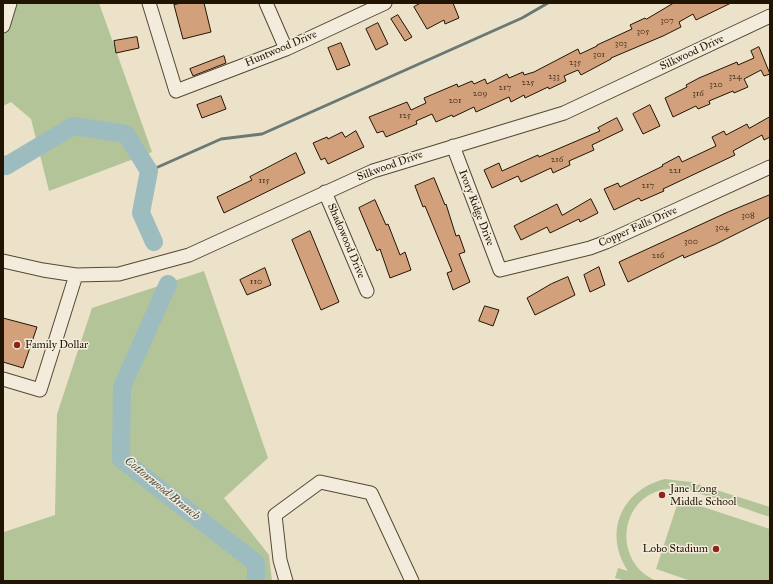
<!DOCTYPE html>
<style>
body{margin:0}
#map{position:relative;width:773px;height:584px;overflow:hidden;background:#ece2c9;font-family:"IM FELL Great Primer",serif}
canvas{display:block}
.frame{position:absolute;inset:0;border:4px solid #221403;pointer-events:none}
</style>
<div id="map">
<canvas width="773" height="584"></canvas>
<div class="frame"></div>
</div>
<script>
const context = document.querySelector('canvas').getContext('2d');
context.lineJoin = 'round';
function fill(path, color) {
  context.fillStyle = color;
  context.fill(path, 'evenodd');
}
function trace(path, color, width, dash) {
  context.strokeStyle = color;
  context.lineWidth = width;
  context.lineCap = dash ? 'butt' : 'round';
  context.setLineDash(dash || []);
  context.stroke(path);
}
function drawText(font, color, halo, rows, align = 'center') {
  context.font = font + ' "IM FELL Great Primer",serif';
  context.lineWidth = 3;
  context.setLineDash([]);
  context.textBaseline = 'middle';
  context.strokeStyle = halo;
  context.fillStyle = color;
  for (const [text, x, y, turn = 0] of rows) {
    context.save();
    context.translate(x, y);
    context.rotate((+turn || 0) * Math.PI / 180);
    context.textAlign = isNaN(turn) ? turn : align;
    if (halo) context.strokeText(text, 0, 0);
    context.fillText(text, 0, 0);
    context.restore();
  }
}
fill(new Path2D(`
 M 3,3 L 99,3 L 152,152 L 49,191 L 31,119 L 11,102 L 3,106 Z
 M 204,271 L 268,458 L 224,498 L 269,555 L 272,581 L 3,581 L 4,532 L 55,515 L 57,414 L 92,308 Z
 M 665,479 L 691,482 L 770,507 L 770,517 C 747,510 689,486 667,489 C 618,496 612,563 657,581 L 626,581 L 615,578 L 618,568 L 628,571 C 603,533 621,490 665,479 Z
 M 679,499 L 770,529 L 770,581 L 691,581 L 656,569 Z`), '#b4c499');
trace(new Path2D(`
 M 149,171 L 221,139 L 262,134 L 522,18 L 548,3`), '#6b7974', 3);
trace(new Path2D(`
 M 3,164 L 6,166 L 73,126 L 126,134 L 149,171 L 141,213 L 154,242
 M 168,284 L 122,387 L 121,459 L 256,563 L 256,581`), '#9cbcbf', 18);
const building = new Path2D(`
 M 182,3 L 204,3 L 211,32 L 183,39 L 174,5 Z
 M 421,3 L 453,3 L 459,18 L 445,24 L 444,20 L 427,29 L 414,7 Z
 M 674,3 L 731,3 L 696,20 L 693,14 L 679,22 L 681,27 L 663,36 L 611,58 L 611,59 L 581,75 L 578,70 L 564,76 L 566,81 L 549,89 L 548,87 L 525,98 L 524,95 L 511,102 L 509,97 L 476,112 L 474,107 L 453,117 L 452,115 L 436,122 L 432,114 L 416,121 L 417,124 L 386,137 L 383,131 L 377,133 L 369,117 L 407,102 L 411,110 L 426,103 L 424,98 L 457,84 L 458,87 L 472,81 L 474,84 L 485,79 L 487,84 L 507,74 L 509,78 L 523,72 L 524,75 L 534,72 L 578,49 L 580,54 L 597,46 L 597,45 L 632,29 L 630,25 L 645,18 L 646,19 Z
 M 398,15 L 412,37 L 405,41 L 391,19 Z
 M 378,23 L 388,44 L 376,50 L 366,29 Z
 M 137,37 L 139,48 L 116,53 L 114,41 Z
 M 341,43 L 350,65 L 337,70 L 328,48 Z
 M 759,47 L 770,74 L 764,76 L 761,70 L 744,79 L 748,87 L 734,93 L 733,91 L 709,101 L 710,104 L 698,109 L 696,106 L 673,117 L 665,98 L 687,87 L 686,85 L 699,78 L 737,62 L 738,65 L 754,58 L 751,51 Z
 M 224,56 L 226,63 L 193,76 L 190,69 Z
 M 221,96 L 226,109 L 202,118 L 197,105 Z
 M 650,105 L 660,126 L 643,134 L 633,114 Z
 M 770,117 L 770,137 L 764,140 L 762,135 L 733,151 L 735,155 L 663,189 L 664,191 L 641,201 L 639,198 L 614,210 L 604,189 L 618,183 L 620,187 L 663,166 L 662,165 L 679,156 L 682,162 L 716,146 L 712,137 L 724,131 L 726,135 L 747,124 L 749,128 Z
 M 617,118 L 623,130 L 592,145 L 594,150 L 569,161 L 570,165 L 553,173 L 551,168 L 521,182 L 518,176 L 492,188 L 484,170 L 499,163 L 502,171 L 538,155 L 539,157 L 600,131 L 598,128 Z
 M 356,131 L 364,147 L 328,164 L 325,158 L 321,160 L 313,143 L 327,137 L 328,139 L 342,132 L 345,137 Z
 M 296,153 L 305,173 L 224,213 L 217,197 L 252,180 L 250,177 Z
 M 434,178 L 445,205 L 446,204 L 456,236 L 459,235 L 465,252 L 459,254 L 470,282 L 453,290 L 447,273 L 452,271 L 425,206 L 423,207 L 415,186 Z
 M 770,195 L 770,217 L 716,244 L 684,258 L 683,255 L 628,282 L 619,262 L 728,212 Z
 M 591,199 L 598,213 L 580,222 L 579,219 L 550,233 L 547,227 L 521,240 L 514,226 L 557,204 L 562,215 Z
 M 375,200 L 386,225 L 388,224 L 400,255 L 405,252 L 411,270 L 390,278 L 380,249 L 377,251 L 359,208 Z
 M 310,231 L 339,302 L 321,310 L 292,240 Z
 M 599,267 L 605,285 L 590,292 L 584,275 Z
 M 265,268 L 271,285 L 247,295 L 240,280 Z
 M 568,277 L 575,295 L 535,315 L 527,298 L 551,284 Z
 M 485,306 L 499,310 L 493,326 L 479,321 Z
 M 3,318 L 37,327 L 23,368 L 3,362 Z`);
fill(building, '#d2a17b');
trace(building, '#221403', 1);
const minor = new Path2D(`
 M 149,3 L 176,91 L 286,49 L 385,3
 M 266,3 L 286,49
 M 3,26 L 10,3
 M 453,146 L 500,270 L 590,248 L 606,242 L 770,167
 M 325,192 L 367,291
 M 3,261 L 43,270 L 76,275 L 119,274 L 189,255 L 373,171 L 564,113 L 770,16
 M 3,379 L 40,390 L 76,275
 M 286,581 L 280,560 L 275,515 L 320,482 L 371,493 L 412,581`);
trace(minor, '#544834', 15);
trace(minor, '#f3ecdc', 13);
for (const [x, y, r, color] of [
 [17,345,4,"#8f2418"],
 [662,495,4,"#8f2418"],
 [716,549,4,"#8f2418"]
]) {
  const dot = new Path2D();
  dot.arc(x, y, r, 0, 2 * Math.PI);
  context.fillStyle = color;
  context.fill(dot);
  trace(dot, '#f3ecdc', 1.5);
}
drawText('9px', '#4e3721', null, [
 ["307",667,21],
 ["305",643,32],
 ["303",621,44],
 ["301",599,55],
 ["235",575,63],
 ["233",554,77],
 ["324",735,77],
 ["225",528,83],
 ["320",716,85],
 ["217",505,88],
 ["209",480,94],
 ["316",698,94],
 ["201",455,101],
 ["125",405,116],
 ["216",557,160],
 ["221",675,171],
 ["115",264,181],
 ["217",648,186],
 ["308",748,216],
 ["304",722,228],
 ["300",691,242],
 ["216",658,256],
 ["110",256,282]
]);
drawText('11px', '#221403', '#f3ecdc', [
 ["Huntwood Drive",281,49,-23],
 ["Silkwood Drive",692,53,-25],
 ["Silkwood Drive",390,166,-20],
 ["Ivory Ridge Drive",476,208,69],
 ["Copper Falls Drive",638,227,-24],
 ["Shadowood Drive",346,241,67]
]);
drawText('11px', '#221403', '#f3ecdc', [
 ["Family Dollar",25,345],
 ["Jane Long",670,489],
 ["Middle School",670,502],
 ["Lobo Stadium",708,549,"right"]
], 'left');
drawText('italic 12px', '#4d4f45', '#f3ecdc', [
 ["Cottonwood Branch",162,489,39]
]);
</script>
